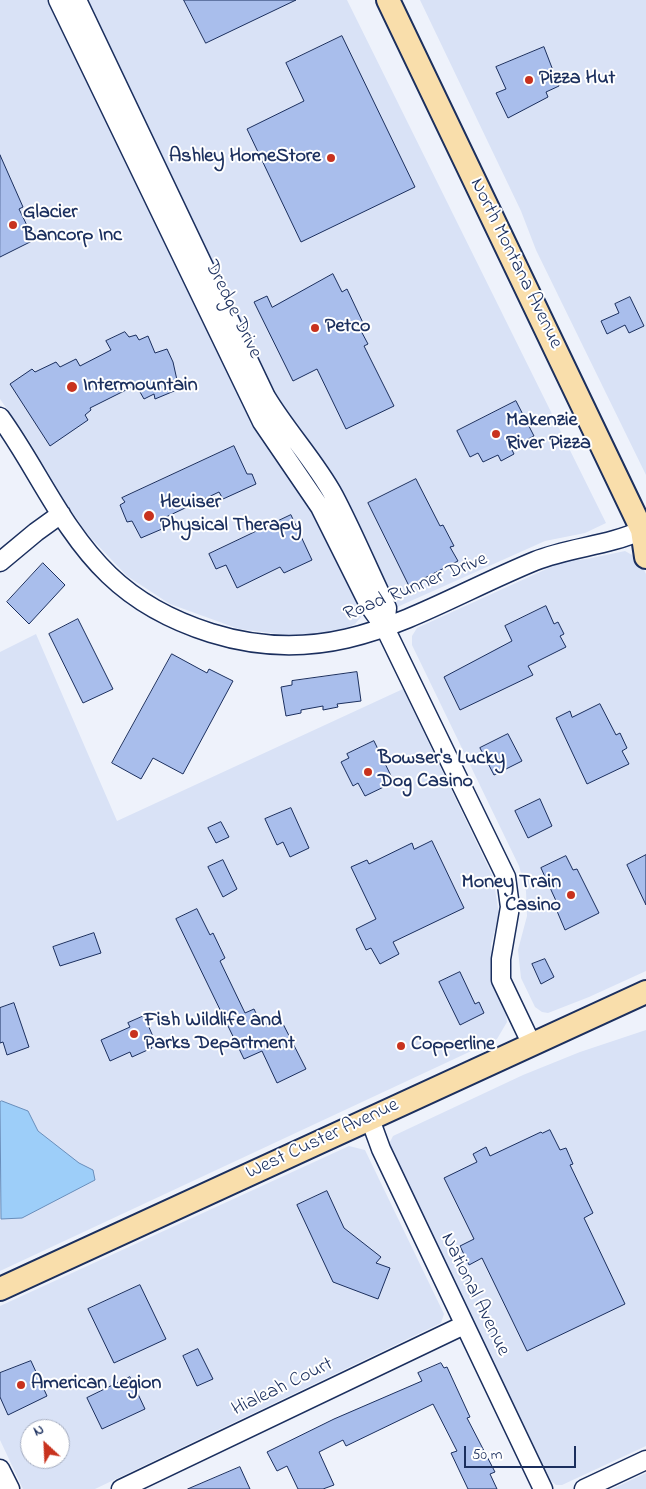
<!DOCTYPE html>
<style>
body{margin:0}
#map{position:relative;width:646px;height:1489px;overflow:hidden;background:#eef2fb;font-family:"Indie Flower",sans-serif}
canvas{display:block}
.north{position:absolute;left:20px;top:1419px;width:50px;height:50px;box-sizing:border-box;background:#fff;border:1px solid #a4acbf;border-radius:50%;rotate:335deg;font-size:14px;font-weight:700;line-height:20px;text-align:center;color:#1b2f5e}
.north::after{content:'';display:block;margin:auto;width:18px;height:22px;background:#c8321e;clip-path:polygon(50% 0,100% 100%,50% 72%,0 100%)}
.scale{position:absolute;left:464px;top:1446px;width:112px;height:22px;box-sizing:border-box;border:2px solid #1b2f5e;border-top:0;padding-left:6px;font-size:15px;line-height:18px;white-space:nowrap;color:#1b2f5e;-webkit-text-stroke:4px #fff;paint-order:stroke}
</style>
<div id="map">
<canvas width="646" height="1489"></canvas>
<div class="north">N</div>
<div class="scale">50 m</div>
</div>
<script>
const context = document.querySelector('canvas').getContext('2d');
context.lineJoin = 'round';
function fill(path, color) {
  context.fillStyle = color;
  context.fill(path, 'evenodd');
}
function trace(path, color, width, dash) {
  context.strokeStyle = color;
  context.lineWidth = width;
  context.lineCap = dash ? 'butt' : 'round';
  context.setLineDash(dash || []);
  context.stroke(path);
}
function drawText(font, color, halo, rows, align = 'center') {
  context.font = font + ' "Indie Flower",sans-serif';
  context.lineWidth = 4;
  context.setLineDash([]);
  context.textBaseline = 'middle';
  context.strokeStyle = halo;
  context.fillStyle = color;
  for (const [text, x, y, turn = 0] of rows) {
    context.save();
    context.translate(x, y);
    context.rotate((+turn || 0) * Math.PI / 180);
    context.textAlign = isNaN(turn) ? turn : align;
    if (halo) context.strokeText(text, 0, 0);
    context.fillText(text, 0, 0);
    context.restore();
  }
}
fill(new Path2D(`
 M 0,0 L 49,0 L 248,414 L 262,441 L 317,514 L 362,612 L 361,617 L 355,624 L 342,630 L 295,636 L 239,629 L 170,604 L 127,576 L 88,535 L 65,502 L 28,439 L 0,399 Z
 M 83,0 L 347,0 L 606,523 L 585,533 L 545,541 L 395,608 L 276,405 Z
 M 420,0 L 646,0 L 646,475 L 536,250 L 521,211 Z
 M 625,551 L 639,559 L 646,574 L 646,971 L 589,997 L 548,1013 L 542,1012 L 535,1007 L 521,978 L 518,950 L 527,916 L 526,891 L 519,866 L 412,645 L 412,636 L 417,628 L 564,561 L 587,559 Z
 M 36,634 L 117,821 L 403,689 L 493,877 L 499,914 L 491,945 L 495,987 L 505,1009 L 507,1022 L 497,1039 L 0,1271 L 0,652 Z
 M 646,1030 L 646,1446 L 562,1485 L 556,1485 L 551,1481 L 388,1146 L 393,1136 L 523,1075 L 580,1052 Z
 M 349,1146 L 365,1150 L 444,1314 L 441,1323 L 95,1489 L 23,1489 L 0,1440 L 0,1306 ZM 30,1429 L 60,1429 L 60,1459 L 30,1459 Z
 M 646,1473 L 646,1489 L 612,1489 Z`), '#d9e2f6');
const water = new Path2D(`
 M 2,1101 L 28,1111 L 38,1131 L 79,1163 L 93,1170 L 95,1180 L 22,1218 L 1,1219 L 0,1102 Z`);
fill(water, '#9dcef9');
trace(water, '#698ebb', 1);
const building = new Path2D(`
 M 184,0 L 296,0 L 206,43 Z
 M 342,36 L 415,187 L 301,242 L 247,129 L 304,101 L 286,63 Z
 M 544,47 L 559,86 L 546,92 L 548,97 L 508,118 L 496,93 L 506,89 L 496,67 Z
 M 0,155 L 23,207 L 19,209 L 34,240 L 0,257 Z
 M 333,274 L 342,292 L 347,289 L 365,327 L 360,329 L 368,344 L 364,346 L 394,406 L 346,429 L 317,369 L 293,381 L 254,302 L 267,296 L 272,307 Z
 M 630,297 L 644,326 L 629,333 L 625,325 L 607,334 L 601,321 L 619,313 L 615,304 Z
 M 125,332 L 129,337 L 136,335 L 139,340 L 148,336 L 155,353 L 167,349 L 173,362 L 179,389 L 155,399 L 154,394 L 144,399 L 136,385 L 90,408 L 91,410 L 85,415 L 88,420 L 50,446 L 10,384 L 32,369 L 35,372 L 56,362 L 60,367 L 76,359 L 80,366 L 111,350 L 106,341 Z
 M 516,401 L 534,436 L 511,448 L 514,454 L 501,461 L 498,455 L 483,462 L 478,453 L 470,457 L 457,431 Z
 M 234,446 L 247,474 L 252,474 L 256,484 L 223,499 L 219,492 L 166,517 L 169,526 L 141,538 L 132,521 L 127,522 L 120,505 L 125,502 L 122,498 Z
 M 416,479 L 440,526 L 443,525 L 454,546 L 450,547 L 458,561 L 409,586 L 368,503 Z
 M 291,515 L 312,560 L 284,573 L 280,567 L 237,588 L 226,565 L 216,569 L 209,554 Z
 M 43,563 L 65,585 L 29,624 L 7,602 Z
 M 546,606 L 554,624 L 558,622 L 564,634 L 560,636 L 566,647 L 528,666 L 533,675 L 460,710 L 444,677 L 512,641 L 505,626 Z
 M 78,619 L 113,689 L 83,703 L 49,634 Z
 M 172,654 L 207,673 L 209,669 L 233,681 L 183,774 L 153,758 L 141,779 L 112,763 Z
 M 357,672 L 361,701 L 337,704 L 338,707 L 323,710 L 323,706 L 301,710 L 301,713 L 286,716 L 281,687 L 292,685 L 292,681 Z
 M 600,704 L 616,735 L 620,733 L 627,748 L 622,751 L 629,764 L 587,784 L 556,718 L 570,711 L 572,717 Z
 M 508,734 L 522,761 L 494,775 L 480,748 Z
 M 374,741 L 394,782 L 365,796 L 358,783 L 353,786 L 341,762 L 349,758 L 347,754 Z
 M 540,799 L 552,826 L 528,838 L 515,811 Z
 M 291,808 L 309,848 L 290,857 L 283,842 L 277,845 L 265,819 Z
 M 221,822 L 229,837 L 216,843 L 208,828 Z
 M 432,841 L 464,908 L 393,942 L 399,954 L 380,964 L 371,948 L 366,950 L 356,929 L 376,919 L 351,867 L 367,860 L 369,864 L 412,843 L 414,849 Z
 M 646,855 L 646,905 L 627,865 Z
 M 566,856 L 573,870 L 577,869 L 599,913 L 565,930 L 554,904 L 557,903 L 541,868 Z
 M 223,860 L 237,889 L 223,897 L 208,867 Z
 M 197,909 L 210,935 L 213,933 L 225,958 L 220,961 L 245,1013 L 254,1009 L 262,1026 L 280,1018 L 306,1069 L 277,1083 L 262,1051 L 244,1059 L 176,919 Z
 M 94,933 L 101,953 L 60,966 L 53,947 Z
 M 545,959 L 554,977 L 541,984 L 532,964 Z
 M 460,972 L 475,1004 L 479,1002 L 484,1013 L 460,1025 L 439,982 Z
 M 14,1003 L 29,1047 L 7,1055 L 3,1042 L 0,1043 L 0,1008 Z
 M 144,1016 L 155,1041 L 150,1043 L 152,1048 L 132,1057 L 130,1052 L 110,1061 L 101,1040 L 130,1027 L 128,1023 Z
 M 550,1130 L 560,1150 L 566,1148 L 573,1164 L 570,1165 L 593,1213 L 584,1218 L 625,1304 L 527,1351 L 482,1258 L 469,1265 L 460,1246 L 474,1239 L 444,1178 L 477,1162 L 473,1154 L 486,1147 L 490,1156 L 541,1132 L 542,1133 Z
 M 327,1191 L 344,1228 L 381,1257 L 376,1263 L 390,1268 L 378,1299 L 333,1282 L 297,1205 Z
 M 140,1285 L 166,1339 L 114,1363 L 88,1309 Z
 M 198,1349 L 213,1379 L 197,1386 L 183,1356 Z
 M 31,1361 L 47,1396 L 8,1415 L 0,1397 L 0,1373 Z
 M 441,1363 L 444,1368 L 447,1367 L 470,1417 L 467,1418 L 495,1472 L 490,1474 L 497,1489 L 468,1489 L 451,1453 L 457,1451 L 433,1404 L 346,1446 L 343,1440 L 319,1452 L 334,1485 L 323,1489 L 298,1489 L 287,1466 L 277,1471 L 267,1452 L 334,1419 L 422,1381 L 418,1373 Z
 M 130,1377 L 145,1409 L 102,1429 L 87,1398 Z
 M 240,1467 L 250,1489 L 188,1489 Z`);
fill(building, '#a9beec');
trace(building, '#1b2f5e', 1);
const minor = new Path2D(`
 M 58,0 L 262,422 L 320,507 L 370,607 L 385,628 L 506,877 L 510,907 L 501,959 L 501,980 L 532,1045
 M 77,0 L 266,397 C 287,432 315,461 334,496 C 353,532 369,571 387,608 L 385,628
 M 0,417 C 37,468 62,530 109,575 C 138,603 173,621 211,633 C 339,673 423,607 535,561 C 570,547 608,546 642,530
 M 0,562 L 36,532 L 61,514
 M 370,1119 L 381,1149 L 543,1489
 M 0,1469 L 10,1489
 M 121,1489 L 464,1325
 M 584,1489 L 646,1460`);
const major = new Path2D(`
 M 388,0 L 642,530 L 646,557
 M 0,1289 L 646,992`);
trace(minor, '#1b2f5e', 21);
trace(major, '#1b2f5e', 26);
trace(minor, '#fff', 18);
trace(major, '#f9deab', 22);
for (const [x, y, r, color] of [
 [529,80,5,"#c8321e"],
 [331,158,5,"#c8321e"],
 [13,225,5,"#c8321e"],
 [315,328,5,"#c8321e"],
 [72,387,6,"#c8321e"],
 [496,434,5,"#c8321e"],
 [149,516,6,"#c8321e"],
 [368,772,5,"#c8321e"],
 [571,895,5,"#c8321e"],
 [134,1034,5,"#c8321e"],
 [401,1046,5,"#c8321e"],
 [21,1385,5,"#c8321e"]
]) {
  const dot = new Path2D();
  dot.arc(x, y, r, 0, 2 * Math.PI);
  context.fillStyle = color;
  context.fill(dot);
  trace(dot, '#fff', 2);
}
drawText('bold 20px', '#1b2f5e', '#fff', [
 ["Pizza Hut",539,80],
 ["Ashley HomeStore",321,158,"right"],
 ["Glacier",23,214],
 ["Bancorp Inc",23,237],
 ["Petco",325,328],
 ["Intermountain",83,387],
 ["Makenzie",506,422],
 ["River Pizza",506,445],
 ["Heuiser",160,504],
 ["Physical Therapy",160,527],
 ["Bowser's Lucky",378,760],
 ["Dog Casino",378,783],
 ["Money Train",561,884,"right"],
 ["Casino",561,907,"right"],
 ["Fish Wildlife and",144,1022],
 ["Parks Department",144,1045],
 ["Copperline",411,1046],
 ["American Legion",31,1385]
], 'left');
drawText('20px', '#1b2f5e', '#fff', [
 ["North Montana Avenue",515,264,64],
 ["Dredge Drive",232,310,64],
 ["Road Runner Drive",416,588,-22],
 ["West Custer Avenue",323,1140,-25],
 ["National Avenue",474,1295,64],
 ["Hialeah Court",283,1388,-26]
]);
</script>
